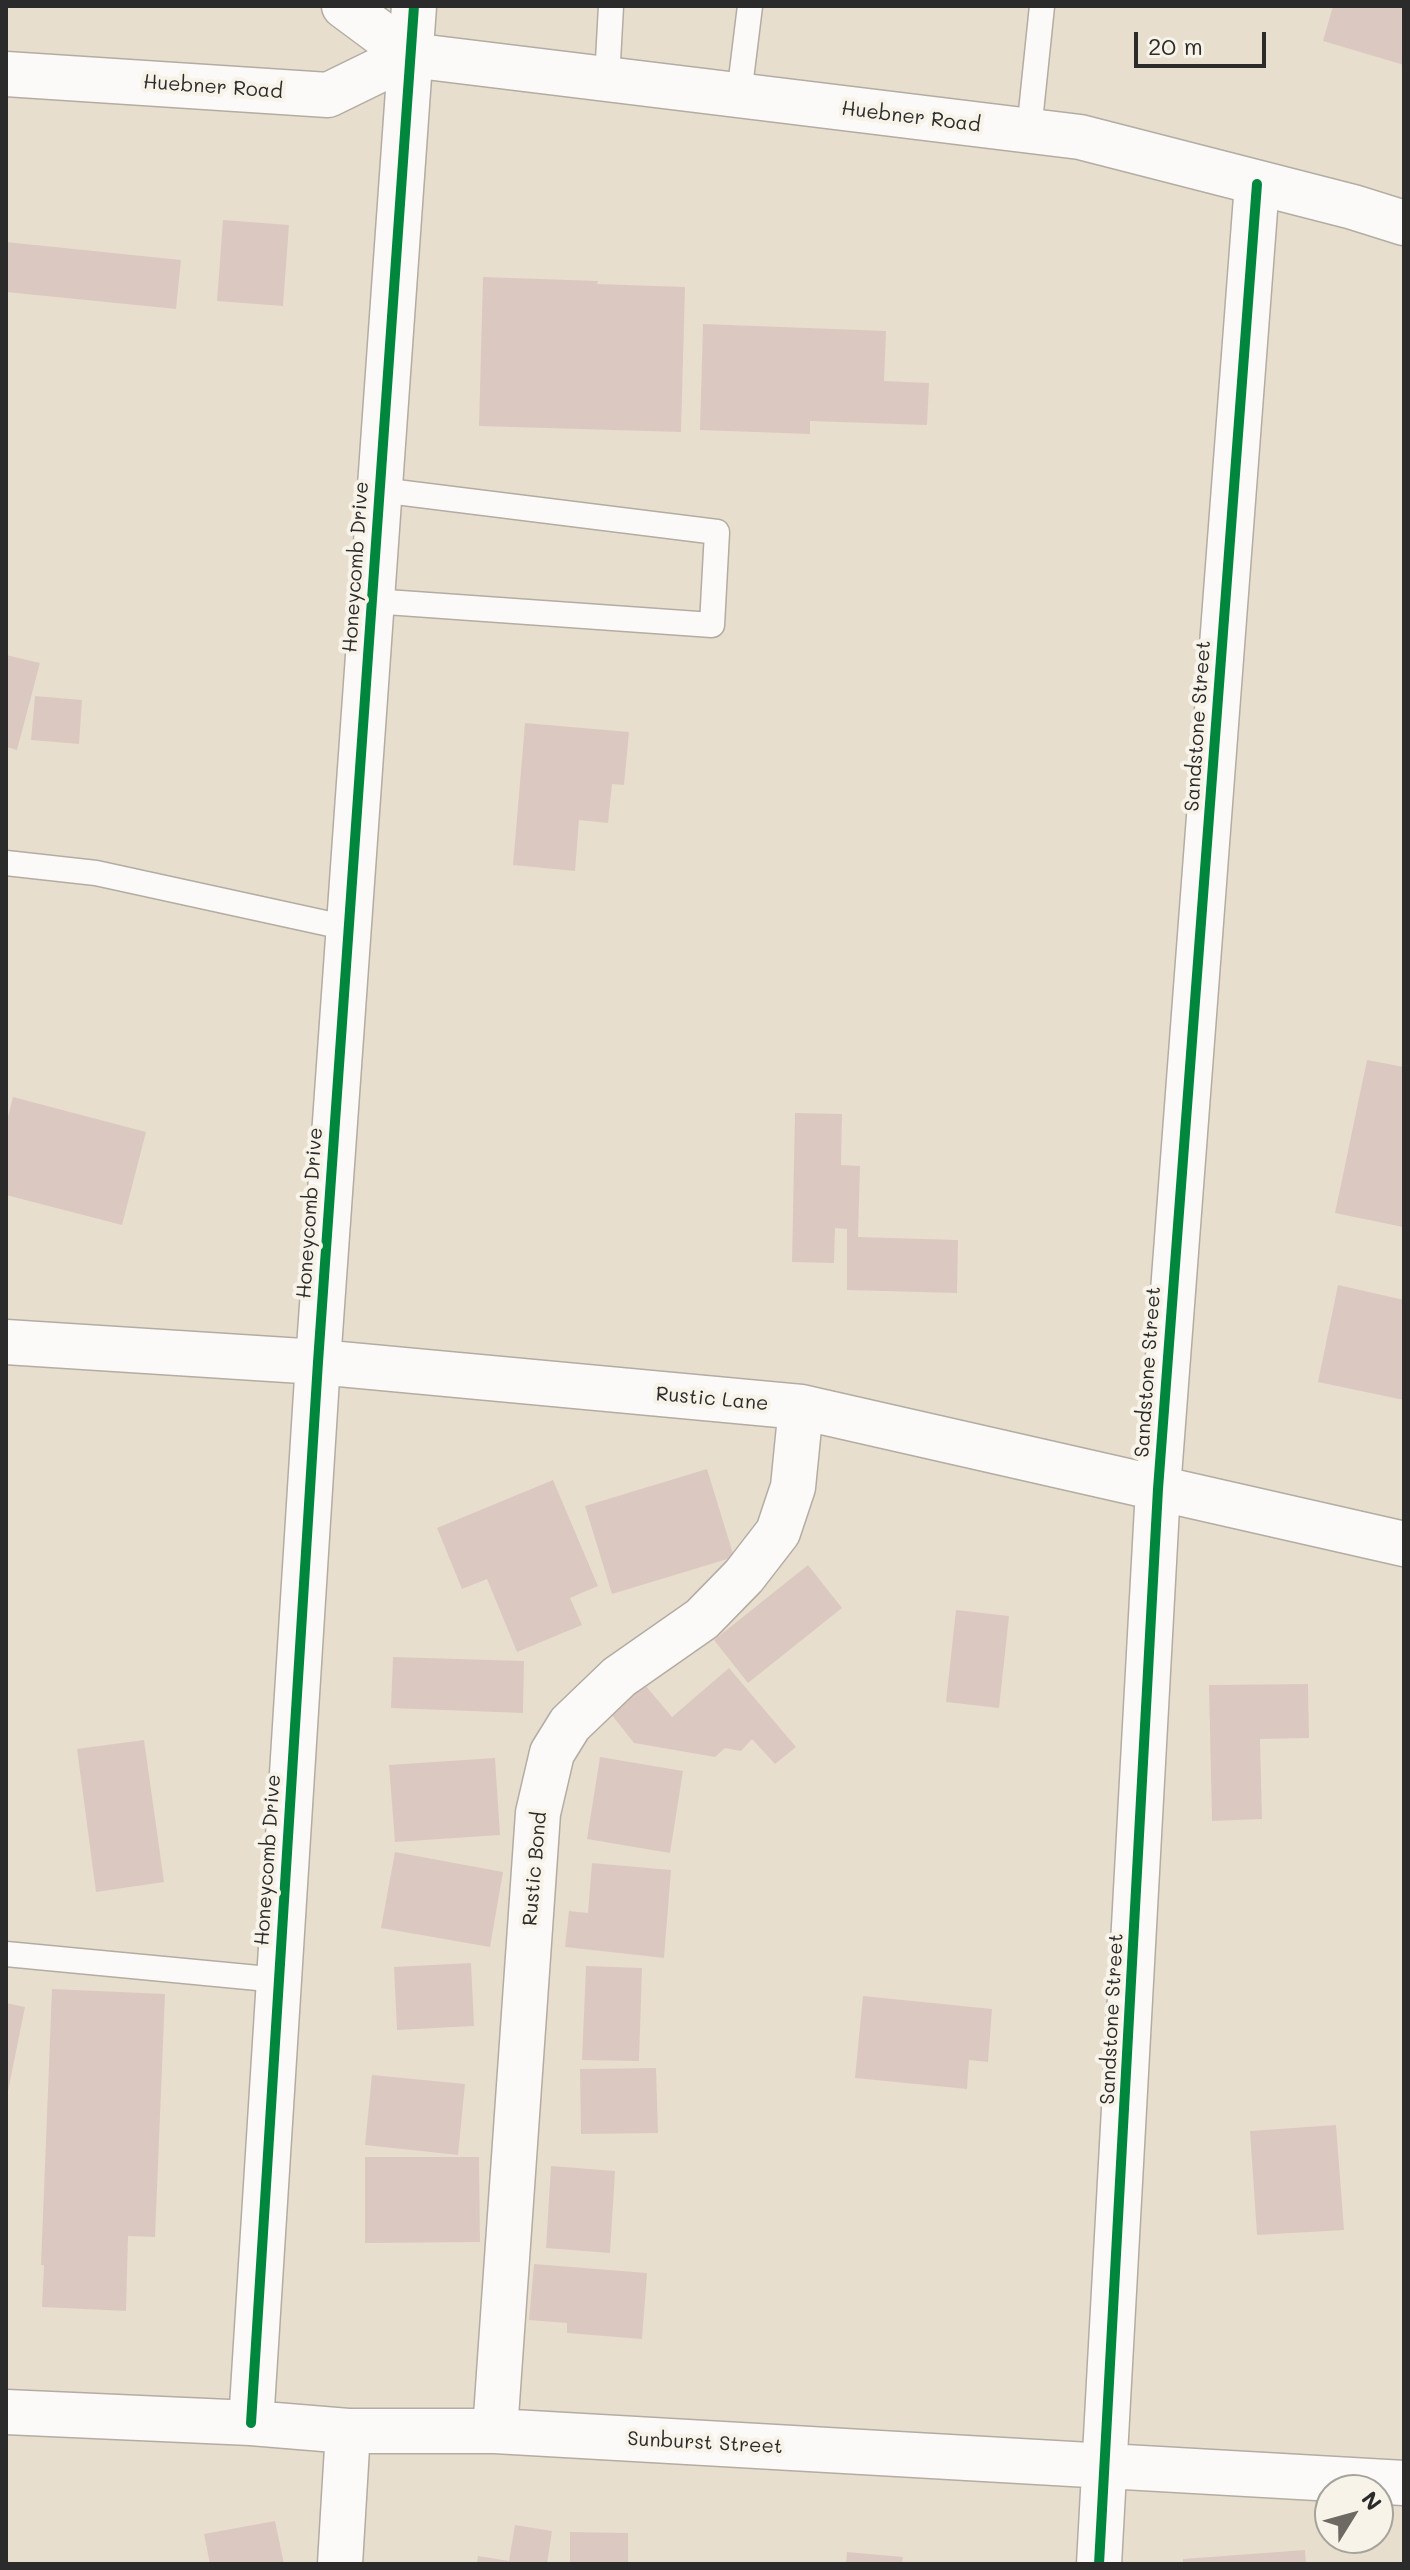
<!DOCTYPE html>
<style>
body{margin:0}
#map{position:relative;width:1410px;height:2570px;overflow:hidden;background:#e8dece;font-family:Mali,sans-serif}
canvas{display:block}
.frame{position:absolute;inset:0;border:8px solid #2b2b2b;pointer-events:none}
.north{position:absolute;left:1314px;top:2474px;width:80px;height:80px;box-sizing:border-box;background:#f7f3e8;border:2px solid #a5a39c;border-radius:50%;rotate:53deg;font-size:22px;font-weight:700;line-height:32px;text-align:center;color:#2b2b2b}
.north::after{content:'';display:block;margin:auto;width:28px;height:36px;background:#6d6a64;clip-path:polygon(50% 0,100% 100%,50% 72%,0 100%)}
.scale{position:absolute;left:1134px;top:32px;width:132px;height:36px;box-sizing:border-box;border:4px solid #2b2b2b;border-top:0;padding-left:10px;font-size:24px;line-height:28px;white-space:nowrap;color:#2b2b2b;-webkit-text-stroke:6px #f7f3e8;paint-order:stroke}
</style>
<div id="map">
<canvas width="1410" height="2570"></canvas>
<div class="frame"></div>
<div class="north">N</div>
<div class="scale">20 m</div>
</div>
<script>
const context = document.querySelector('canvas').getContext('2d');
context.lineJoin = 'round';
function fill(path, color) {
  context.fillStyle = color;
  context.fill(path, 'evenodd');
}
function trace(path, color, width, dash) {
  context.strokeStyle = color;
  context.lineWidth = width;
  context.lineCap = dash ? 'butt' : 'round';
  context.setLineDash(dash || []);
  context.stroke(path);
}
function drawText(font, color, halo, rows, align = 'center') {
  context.font = font + ' Mali,sans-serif';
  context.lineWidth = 8;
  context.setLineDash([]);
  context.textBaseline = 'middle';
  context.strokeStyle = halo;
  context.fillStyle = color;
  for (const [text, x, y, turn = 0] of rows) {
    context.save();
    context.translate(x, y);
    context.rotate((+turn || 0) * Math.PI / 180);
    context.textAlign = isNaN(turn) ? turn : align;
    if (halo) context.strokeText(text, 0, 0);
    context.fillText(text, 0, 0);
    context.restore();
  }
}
fill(new Path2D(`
 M 1333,6 L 1404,6 L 1404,65 L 1323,41 Z
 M 223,220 L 289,225 L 283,306 L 217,301 Z
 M 6,242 L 181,260 L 176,309 L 6,292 Z
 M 483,277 L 598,281 L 597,284 L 685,287 L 681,432 L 479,426 Z
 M 703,324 L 886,331 L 884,381 L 929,383 L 927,425 L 810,421 L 810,434 L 700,430 Z
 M 6,655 L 40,663 L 17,750 L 6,747 Z
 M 35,696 L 82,700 L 79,744 L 31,740 Z
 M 525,723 L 629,732 L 624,785 L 612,784 L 608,823 L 579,820 L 575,871 L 513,865 Z
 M 1367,1060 L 1404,1067 L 1403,1227 L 1335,1213 Z
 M 13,1097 L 146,1132 L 122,1225 L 6,1195 L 6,1124 Z
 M 795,1113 L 842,1114 L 841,1165 L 860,1166 L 858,1237 L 958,1240 L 957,1293 L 847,1290 L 847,1229 L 835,1228 L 834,1263 L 792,1262 Z
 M 1338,1285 L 1404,1300 L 1404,1400 L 1318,1382 Z
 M 707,1469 L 734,1557 L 612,1594 L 585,1506 Z
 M 553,1480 L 598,1586 L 570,1598 L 582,1625 L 517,1652 L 487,1579 L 462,1589 L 437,1528 Z
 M 808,1565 L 842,1608 L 748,1683 L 714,1640 Z
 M 956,1610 L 1009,1616 L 999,1708 L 946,1702 Z
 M 393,1657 L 524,1661 L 523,1713 L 391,1708 Z
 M 729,1668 L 796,1747 L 775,1764 L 752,1739 L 741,1751 L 725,1748 L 715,1757 L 634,1743 L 611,1714 L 645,1685 L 672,1717 Z
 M 1308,1684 L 1309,1738 L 1260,1739 L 1262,1819 L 1212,1821 L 1209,1685 Z
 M 144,1740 L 164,1882 L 96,1892 L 77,1749 Z
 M 600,1757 L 683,1771 L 670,1853 L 587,1839 Z
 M 495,1758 L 500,1835 L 395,1842 L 389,1765 Z
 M 395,1852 L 503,1872 L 490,1947 L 381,1928 Z
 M 592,1863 L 671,1870 L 664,1958 L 565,1947 L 569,1911 L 588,1913 Z
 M 471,1963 L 474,2026 L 397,2030 L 394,1967 Z
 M 586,1966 L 642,1968 L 639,2061 L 582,2060 Z
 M 52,1989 L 165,1994 L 155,2237 L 128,2236 L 126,2311 L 42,2307 L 44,2265 L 41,2265 Z
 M 863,1996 L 992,2009 L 988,2062 L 969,2060 L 967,2089 L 855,2078 Z
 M 6,2003 L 25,2007 L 7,2096 L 6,2096 Z
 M 656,2068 L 658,2133 L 581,2134 L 580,2069 Z
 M 372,2075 L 465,2084 L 458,2155 L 365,2145 Z
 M 1336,2125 L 1344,2230 L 1257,2235 L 1250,2131 Z
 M 365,2157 L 479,2157 L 480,2242 L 365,2243 Z
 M 551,2166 L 615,2171 L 610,2253 L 546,2248 Z
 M 534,2264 L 647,2273 L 642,2339 L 567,2333 L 567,2323 L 529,2320 Z
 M 275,2521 L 284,2564 L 210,2564 L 204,2534 Z
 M 515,2525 L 552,2531 L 547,2564 L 477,2564 L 478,2556 L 509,2561 Z
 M 570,2532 L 628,2533 L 628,2564 L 570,2564 Z
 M 1305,2550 L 1306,2564 L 1183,2564 L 1183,2559 Z
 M 847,2552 L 903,2557 L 902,2564 L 846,2564 Z`), '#dbc9c1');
const service = new Path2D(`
 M 607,79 L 611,6
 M 739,95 L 750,6
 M 1029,131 L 1042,6
 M 372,601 L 712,625 L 717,532 L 380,490
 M 6,863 L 96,873 L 348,928
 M 6,1954 L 279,1980`);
const minor = new Path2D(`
 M 6,1342 L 318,1362 L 801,1407 L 1404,1544
 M 6,2412 L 251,2423 L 348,2431 L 495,2431 L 1404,2483
 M 251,2423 L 318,1362 L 414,6
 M 495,2431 L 538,1813 L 552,1753 L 570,1724 L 619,1677 L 702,1619 L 744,1576 L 778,1532 L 793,1487 L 801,1407
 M 340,2564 L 348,2431
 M 1099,2564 L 1158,1489 L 1257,184`);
const primary = new Path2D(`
 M 344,6 L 410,55 L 1080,137 L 1353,207 L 1404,223
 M 6,74 L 328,95 L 410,55`);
trace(service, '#b3aca3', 27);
trace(minor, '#b3aca3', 47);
trace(primary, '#b3aca3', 47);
trace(service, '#fcfaf8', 24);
trace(minor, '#fcfaf8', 44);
trace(primary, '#fcfaf8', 44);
trace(new Path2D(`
 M 251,2423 L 318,1362 L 414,6
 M 1099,2564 L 1158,1489 L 1257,184`), '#00873e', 10);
drawText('20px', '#2b2b2b', '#f7f3e8', [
 ["Huebner Road",213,87,4],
 ["Huebner Road",911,117,7],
 ["Honeycomb Drive",356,567,-86],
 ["Sandstone Street",1198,726,-86],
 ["Honeycomb Drive",310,1213,-86],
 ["Sandstone Street",1148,1372,-86],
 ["Rustic Lane",712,1399,5],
 ["Honeycomb Drive",268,1860,-86],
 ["Rustic Bond",535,1869,-85],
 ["Sandstone Street",1112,2019,-87],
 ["Sunburst Street",705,2443,3]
]);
</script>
